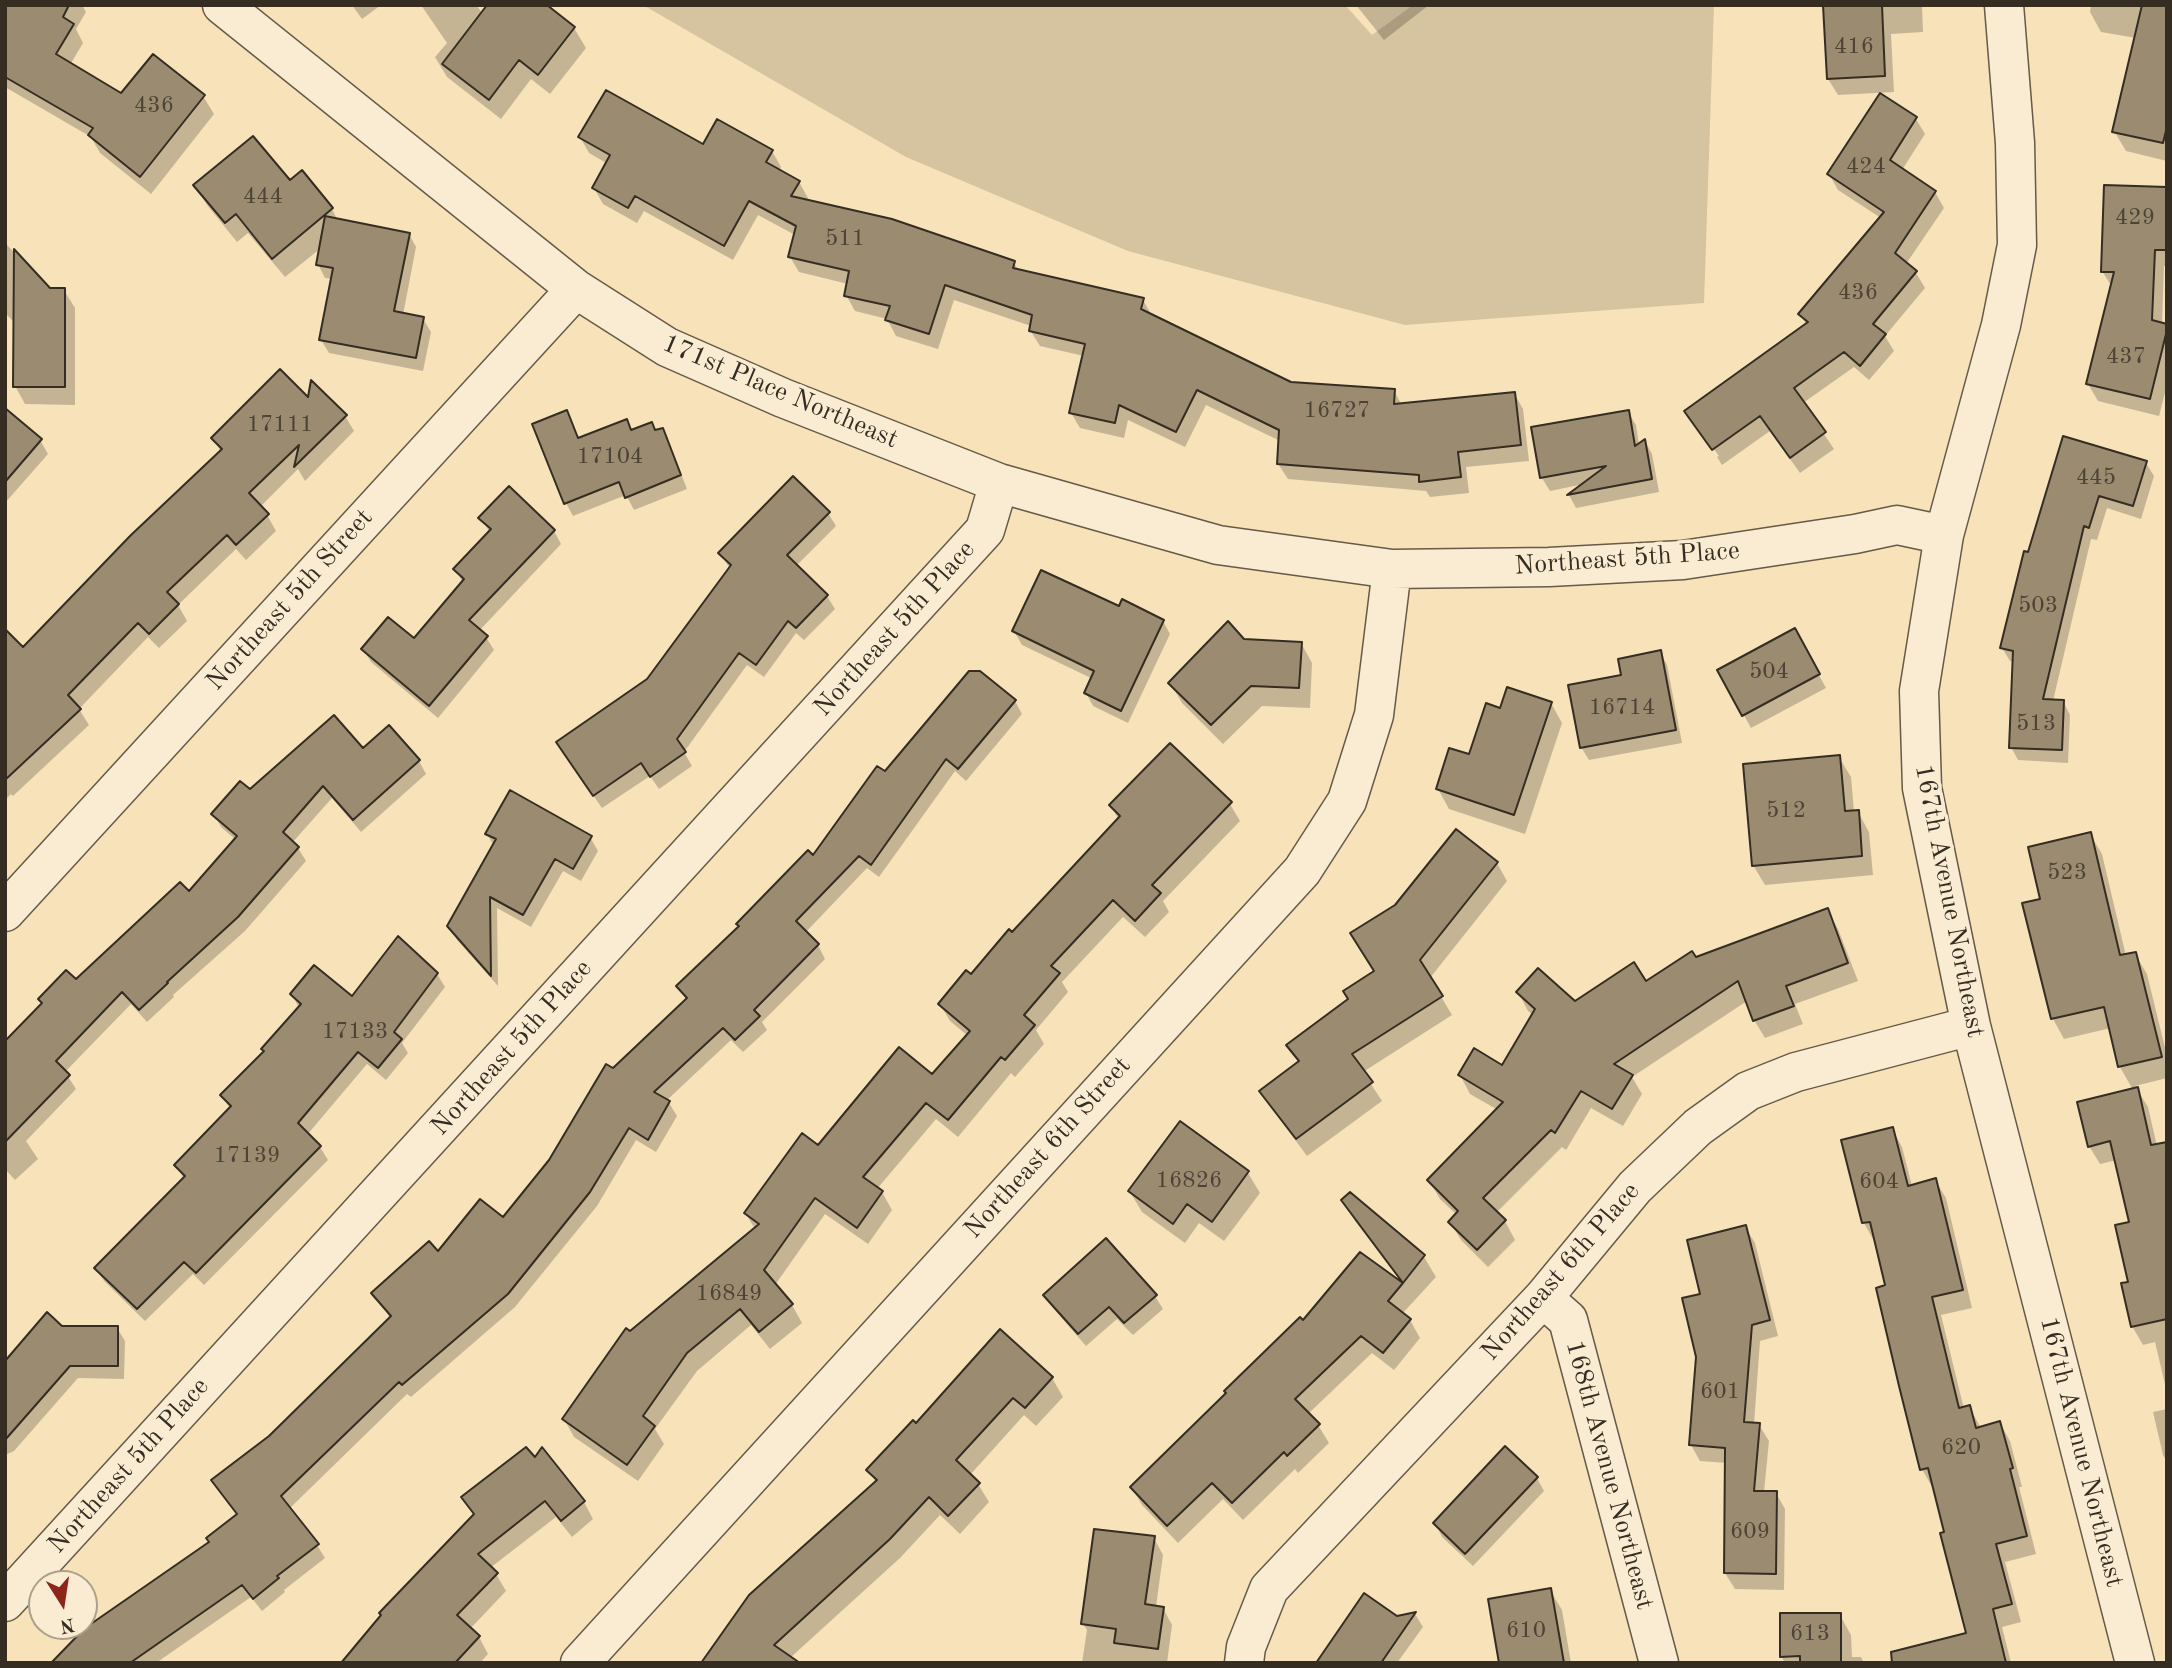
<!DOCTYPE html>
<style>
body{margin:0}
#map{position:relative;width:2172px;height:1668px;overflow:hidden;background:#f7e2b9;font-family:"Old Standard TT",serif}
canvas{display:block}
.frame{position:absolute;inset:0;border:7px solid #352d22;pointer-events:none}
.north{position:absolute;left:28px;top:1570px;width:70px;height:70px;box-sizing:border-box;background:#faecd2;border:2px solid #aba08c;border-radius:50%;rotate:168deg;font-size:19px;font-weight:700;line-height:28px;text-align:center;color:#352d22}
.north::after{content:'';display:block;margin:auto;width:24px;height:32px;background:#8f2418;clip-path:polygon(50% 0,100% 100%,50% 72%,0 100%)}
</style>
<div id="map">
<canvas width="2172" height="1668"></canvas>
<div class="frame"></div>
<div class="north">N</div>
</div>
<script>
const context = document.querySelector('canvas').getContext('2d');
context.lineJoin = 'round';
function fill(path, color) {
  context.fillStyle = color;
  context.fill(path, 'evenodd');
}
function trace(path, color, width, dash) {
  context.strokeStyle = color;
  context.lineWidth = width;
  context.lineCap = dash ? 'butt' : 'round';
  context.setLineDash(dash || []);
  context.stroke(path);
}
function drawText(font, color, halo, rows, align = 'center') {
  context.font = font + ' "Old Standard TT",serif';
  context.lineWidth = 7;
  context.setLineDash([]);
  context.textBaseline = 'middle';
  context.strokeStyle = halo;
  context.fillStyle = color;
  for (const [text, x, y, turn = 0] of rows) {
    context.save();
    context.translate(x, y);
    context.rotate((+turn || 0) * Math.PI / 180);
    context.textAlign = isNaN(turn) ? turn : align;
    if (halo) context.strokeText(text, 0, 0);
    context.fillText(text, 0, 0);
    context.restore();
  }
}
fill(new Path2D(`
 M 643,5 L 1345,5 L 1372,35 L 1413,5 L 1714,5 L 1704,303 L 1405,325 L 1128,251 L 906,157 Z`), '#d6c39f');
fill(new Path2D(`
 M 5,5 L 82,5 L 86,12 L 76,29 L 83,43 L 70,65 L 122,95 L 203,96 L 214,114 L 151,194 L 100,153 L 91,137 L 5,87 Z
 M 352,5 L 381,5 L 362,19 Z
 M 421,5 L 476,5 L 483,14 L 574,28 L 586,48 L 550,94 L 531,79 L 501,119 L 447,77 L 435,57 L 447,43 Z
 M 1356,5 L 1429,5 L 1384,40 Z
 M 1825,5 L 1922,5 L 1923,32 L 1891,34 L 1894,92 L 1838,95 L 1828,79 Z
 M 2091,5 L 2167,5 L 2167,161 L 2126,151 L 2114,131 L 2136,38 L 2101,32 L 2090,12 Z
 M 1881,96 L 1916,119 L 1925,134 L 1902,170 L 1935,192 L 1944,208 L 1906,264 L 1916,273 L 1925,288 L 1885,336 L 1894,351 L 1869,380 L 1854,367 L 1803,403 L 1834,449 L 1800,473 L 1770,431 L 1722,465 L 1717,457 L 1719,456 L 1696,425 L 1694,425 L 1686,412 L 1807,326 L 1800,314 L 1881,218 L 1838,190 L 1829,174 Z
 M 580,137 L 772,151 L 781,167 L 779,171 L 799,182 L 808,198 L 806,202 L 1014,263 L 1019,271 L 1143,300 L 1152,316 L 1291,384 L 1394,391 L 1402,405 L 1514,393 L 1523,409 L 1529,461 L 1466,467 L 1469,493 L 1430,497 L 1426,491 L 1288,479 L 1278,464 L 1280,441 L 1206,405 L 1185,447 L 1128,420 L 1124,438 L 1080,428 L 1071,413 L 1084,356 L 1040,346 L 1030,330 L 1031,326 L 954,300 L 938,349 L 896,336 L 887,319 L 855,311 L 846,295 L 848,284 L 799,272 L 790,257 L 795,235 L 758,215 L 733,260 L 644,211 L 637,223 L 603,204 L 594,188 L 608,164 L 589,153 Z
 M 302,173 L 332,209 L 338,221 L 409,234 L 416,247 L 403,315 L 423,319 L 431,332 L 423,371 L 329,353 L 321,340 L 333,279 L 325,278 L 318,264 L 321,248 L 285,277 L 248,233 L 237,242 L 207,205 L 196,186 L 290,182 Z
 M 2167,189 L 2167,266 L 2164,266 L 2162,325 L 2167,326 L 2167,385 L 2159,416 L 2098,401 L 2088,384 L 2112,287 L 2102,271 Z
 M 5,243 L 50,289 L 64,290 L 75,308 L 75,405 L 25,404 L 15,386 L 15,323 L 5,313 Z
 M 309,401 L 345,416 L 354,431 L 305,481 L 298,469 L 260,507 L 267,515 L 276,531 L 246,560 L 236,549 L 178,605 L 187,621 L 159,648 L 148,637 L 79,709 L 89,725 L 13,796 L 11,794 L 5,800 L 5,651 L 23,650 L 221,452 L 213,438 Z
 M 566,412 L 579,440 L 632,431 L 656,432 L 662,430 L 669,443 L 687,489 L 634,510 L 626,495 L 573,516 L 566,503 L 534,425 Z
 M 1628,412 L 1636,425 L 1639,445 L 1645,441 L 1652,454 L 1659,492 L 1576,508 L 1569,495 L 1584,484 L 1550,491 L 1542,478 Z
 M 5,415 L 40,440 L 48,454 L 5,503 Z
 M 2064,438 L 2146,463 L 2154,476 L 2141,519 L 2107,508 L 2097,540 L 2091,539 L 2053,701 L 2063,701 L 2070,715 L 2068,763 L 2018,760 L 2011,747 L 2014,662 L 2010,661 L 2002,648 Z
 M 828,513 L 836,526 L 796,566 L 827,596 L 835,609 L 804,640 L 796,633 L 764,677 L 747,665 L 684,752 L 692,766 L 659,789 L 650,776 L 602,808 L 566,756 L 648,681 L 730,569 L 720,553 Z
 M 481,518 L 554,531 L 561,544 L 479,631 L 486,637 L 494,650 L 438,718 L 371,662 L 363,649 L 414,641 L 463,583 L 455,569 L 490,533 Z
 M 1163,621 L 1170,634 L 1128,723 L 1093,706 L 1086,693 L 1093,679 L 1022,645 L 1014,631 Z
 M 1794,630 L 1826,688 L 1751,728 L 1719,670 Z
 M 1244,641 L 1301,643 L 1312,663 L 1310,708 L 1262,706 L 1223,744 L 1182,703 L 1170,683 Z
 M 1660,652 L 1667,665 L 1682,743 L 1589,760 L 1581,747 L 1623,677 Z
 M 1015,701 L 1022,714 L 966,781 L 955,771 L 879,877 L 867,868 L 805,933 L 818,945 L 825,959 L 762,1022 L 767,1030 L 743,1052 L 731,1040 L 666,1101 L 669,1103 L 677,1116 L 656,1152 L 636,1140 L 597,1206 L 515,1307 L 411,1397 L 407,1394 L 289,1509 L 317,1545 L 325,1558 L 284,1590 L 285,1592 L 262,1611 L 251,1597 L 156,1663 L 54,1663 L 211,1543 L 238,1516 L 214,1481 L 270,1438 L 391,1319 L 373,1293 L 438,1254 L 504,1220 L 550,1161 L 613,1070 L 687,1001 L 678,986 L 814,858 L 885,773 Z
 M 1551,703 L 1562,723 L 1525,834 L 1449,809 L 1438,789 L 1470,756 L 1501,710 Z
 M 363,751 L 419,761 L 426,774 L 361,832 L 332,798 L 292,843 L 298,848 L 306,861 L 245,931 L 173,995 L 174,997 L 147,1022 L 131,1004 L 65,1072 L 76,1089 L 26,1141 L 38,1159 L 15,1180 L 5,1169 L 5,1043 L 76,981 L 190,894 L 236,840 L 221,827 L 214,814 L 250,792 Z
 M 1839,757 L 1851,777 L 1854,812 L 1858,812 L 1869,832 L 1873,875 L 1765,885 L 1753,865 Z
 M 1230,804 L 1240,821 L 1163,901 L 1169,912 L 1145,937 L 1123,917 L 1062,982 L 1068,992 L 1036,1030 L 1044,1044 L 1015,1077 L 1011,1073 L 958,1137 L 936,1119 L 877,1189 L 882,1192 L 892,1210 L 868,1244 L 825,1214 L 775,1285 L 792,1305 L 802,1323 L 770,1349 L 751,1325 L 697,1371 L 655,1429 L 664,1444 L 638,1481 L 574,1437 L 564,1419 L 630,1333 L 755,1229 L 746,1214 L 818,1147 L 932,1076 L 968,1036 L 950,1021 L 940,1004 L 971,976 L 1119,820 L 1111,806 Z
 M 487,834 L 590,837 L 598,851 L 581,881 L 563,871 L 531,927 L 497,908 L 498,986 L 457,940 L 449,926 L 494,846 Z
 M 2090,834 L 2102,854 L 2126,956 L 2135,954 L 2147,974 L 2167,1056 L 2167,1078 L 2135,1086 L 2148,1107 L 2157,1146 L 2167,1143 L 2167,1393 L 2155,1342 L 2143,1345 L 2132,1326 L 2130,1283 L 2131,1223 L 2117,1160 L 2100,1164 L 2089,1146 L 2133,1090 L 2120,1067 L 2111,1028 L 2064,1039 L 2053,1019 L 2024,905 L 2042,900 Z
 M 1497,863 L 1507,881 L 1430,978 L 1452,1015 L 1363,1072 L 1382,1101 L 1307,1156 L 1272,1109 L 1262,1091 L 1299,1063 L 1289,1045 L 1350,999 Z
 M 1827,910 L 1838,929 L 1858,981 L 1795,1004 L 1803,1024 L 1765,1038 L 1754,1020 L 1747,1001 L 1632,1077 L 1642,1094 L 1623,1126 L 1591,1108 L 1566,1150 L 1562,1147 L 1496,1213 L 1505,1221 L 1515,1240 L 1488,1267 L 1461,1240 L 1450,1222 L 1457,1215 L 1440,1199 L 1429,1181 L 1498,1110 L 1470,1094 L 1460,1075 L 1502,1068 L 1533,1015 L 1528,1011 L 1518,992 L 1575,1004 L 1646,983 L 1695,959 Z
 M 437,974 L 445,987 L 402,1043 L 408,1053 L 386,1080 L 367,1064 L 307,1135 L 320,1147 L 328,1160 L 204,1285 L 193,1274 L 145,1321 L 104,1281 L 96,1268 L 184,1179 L 176,1165 L 231,1110 L 222,1096 L 266,1053 L 299,1008 L 292,994 L 352,999 Z
 M 1180,1123 L 1248,1173 L 1260,1193 L 1224,1241 L 1199,1223 L 1185,1243 L 1142,1212 L 1130,1192 Z
 M 1892,1129 L 1902,1147 L 1912,1186 L 1935,1180 L 1946,1198 L 1972,1308 L 1941,1315 L 1964,1409 L 1969,1407 L 1981,1428 L 2000,1423 L 2010,1441 L 2022,1487 L 2019,1487 L 2036,1554 L 2005,1562 L 2021,1622 L 2002,1627 L 2011,1663 L 1941,1663 L 1968,1634 L 1935,1487 L 1932,1487 L 1922,1469 L 1887,1286 L 1876,1240 L 1874,1241 L 1864,1223 Z
 M 1350,1194 L 1424,1257 L 1436,1277 L 1402,1314 L 1410,1320 L 1420,1338 L 1394,1370 L 1372,1353 L 1308,1414 L 1318,1425 L 1329,1443 L 1298,1473 L 1295,1469 L 1243,1520 L 1223,1499 L 1178,1543 L 1142,1505 L 1132,1488 L 1303,1323 L 1402,1283 L 1355,1221 L 1344,1201 Z
 M 1745,1227 L 1755,1243 L 1778,1336 L 1760,1341 L 1754,1424 L 1759,1425 L 1769,1441 L 1764,1492 L 1776,1493 L 1785,1509 L 1784,1590 L 1735,1589 L 1725,1573 L 1727,1463 L 1700,1461 L 1691,1445 L 1702,1295 Z
 M 1045,1295 L 1155,1296 L 1163,1309 L 1133,1335 L 1117,1319 L 1086,1346 L 1053,1308 Z
 M 62,1328 L 117,1328 L 125,1341 L 124,1379 L 78,1378 L 14,1451 L 5,1455 L 5,1391 Z
 M 1052,1378 L 1063,1397 L 1036,1426 L 1024,1415 L 970,1475 L 978,1484 L 989,1502 L 960,1534 L 940,1515 L 900,1558 L 790,1658 L 703,1663 L 876,1483 L 869,1470 L 916,1426 Z
 M 2167,1409 L 2167,1462 L 2163,1455 L 2153,1412 Z
 M 1505,1449 L 1537,1478 L 1544,1491 L 1473,1566 L 1442,1537 L 1435,1523 Z
 M 542,1450 L 584,1502 L 593,1519 L 572,1537 L 556,1517 L 490,1568 L 496,1574 L 506,1591 L 470,1629 L 479,1637 L 488,1654 L 480,1663 L 343,1663 L 474,1516 L 464,1498 L 535,1460 Z
 M 1154,1538 L 1163,1555 L 1156,1607 L 1163,1608 L 1172,1625 L 1167,1663 L 1082,1663 L 1087,1630 L 1083,1624 Z
 M 1550,1590 L 1562,1610 L 1571,1663 L 1501,1663 Z
 M 1415,1614 L 1423,1627 L 1397,1663 L 1319,1663 L 1396,1618 Z
 M 1840,1615 L 1851,1635 L 1852,1657 L 1861,1657 L 1864,1663 L 1785,1663 L 1781,1656 Z`), '#0003');
const building = new Path2D(`
 M 5,5 L 69,5 L 63,17 L 74,24 L 56,54 L 121,93 L 153,54 L 205,95 L 140,177 L 88,135 L 93,128 L 5,77 Z
 M 487,5 L 547,5 L 575,27 L 538,75 L 519,60 L 489,100 L 442,64 Z
 M 1823,5 L 1882,5 L 1885,76 L 1827,79 Z
 M 2142,5 L 2167,5 L 2167,127 L 2163,143 L 2112,132 Z
 M 606,90 L 703,144 L 717,119 L 773,150 L 766,162 L 800,181 L 791,196 L 892,219 L 1015,261 L 1013,268 L 1144,298 L 1141,309 L 1291,382 L 1395,389 L 1394,404 L 1515,392 L 1521,445 L 1458,452 L 1461,477 L 1419,482 L 1419,475 L 1277,464 L 1279,430 L 1197,390 L 1176,432 L 1119,405 L 1115,423 L 1069,413 L 1085,344 L 1029,331 L 1032,315 L 945,285 L 929,334 L 885,320 L 890,306 L 844,296 L 849,271 L 788,257 L 796,226 L 749,201 L 724,246 L 635,196 L 628,208 L 592,188 L 610,155 L 578,137 Z
 M 1880,93 L 1917,117 L 1890,160 L 1936,191 L 1895,253 L 1917,271 L 1873,324 L 1886,334 L 1860,366 L 1844,352 L 1794,388 L 1826,432 L 1790,458 L 1760,416 L 1712,450 L 1684,411 L 1808,322 L 1798,314 L 1884,212 L 1827,174 Z
 M 253,136 L 290,180 L 302,170 L 333,208 L 272,259 L 236,214 L 225,223 L 193,185 Z
 M 2104,185 L 2167,187 L 2167,250 L 2155,250 L 2152,320 L 2167,324 L 2167,330 L 2150,399 L 2086,384 L 2114,272 L 2101,272 Z
 M 325,216 L 410,233 L 394,311 L 424,317 L 416,358 L 319,340 L 333,268 L 316,265 Z
 M 14,249 L 50,288 L 65,288 L 65,387 L 13,387 Z
 M 280,369 L 308,397 L 311,380 L 347,415 L 294,467 L 299,445 L 249,493 L 269,514 L 236,545 L 227,535 L 167,592 L 179,604 L 149,634 L 138,623 L 68,695 L 81,709 L 5,780 L 5,629 L 23,647 L 131,535 L 222,449 L 211,438 Z
 M 5,408 L 42,439 L 5,482 Z
 M 567,410 L 578,438 L 627,419 L 631,430 L 652,422 L 655,430 L 663,428 L 681,475 L 625,498 L 619,482 L 564,504 L 532,424 Z
 M 1629,410 L 1635,446 L 1645,439 L 1652,479 L 1567,495 L 1606,466 L 1540,478 L 1531,427 Z
 M 2063,436 L 2147,461 L 2133,506 L 2099,496 L 2089,528 L 2084,526 L 2043,699 L 2064,700 L 2062,750 L 2009,748 L 2013,651 L 2000,648 L 2024,551 L 2028,552 Z
 M 793,476 L 830,512 L 787,555 L 828,595 L 796,628 L 788,621 L 756,665 L 739,653 L 677,739 L 686,752 L 650,777 L 641,763 L 593,796 L 556,742 L 647,679 L 731,565 L 718,553 Z
 M 509,486 L 555,530 L 469,620 L 488,636 L 429,706 L 361,649 L 388,617 L 414,638 L 464,579 L 453,569 L 491,529 L 478,518 Z
 M 1041,570 L 1119,606 L 1122,599 L 1164,620 L 1121,711 L 1084,693 L 1094,671 L 1012,631 Z
 M 1228,621 L 1244,639 L 1302,642 L 1299,688 L 1251,686 L 1211,725 L 1168,683 Z
 M 1795,628 L 1820,674 L 1742,716 L 1717,670 Z
 M 1661,650 L 1676,730 L 1580,748 L 1568,685 L 1621,675 L 1618,659 Z
 M 969,671 L 980,671 L 1016,700 L 958,769 L 946,759 L 871,865 L 859,856 L 796,921 L 819,944 L 754,1010 L 760,1016 L 735,1040 L 723,1028 L 654,1092 L 670,1101 L 648,1140 L 629,1128 L 590,1192 L 508,1294 L 402,1385 L 399,1382 L 281,1496 L 319,1544 L 277,1576 L 279,1578 L 253,1599 L 242,1585 L 130,1663 L 51,1663 L 85,1628 L 209,1542 L 206,1538 L 237,1514 L 211,1480 L 269,1436 L 391,1316 L 371,1293 L 429,1241 L 438,1251 L 480,1199 L 503,1217 L 549,1160 L 606,1064 L 613,1068 L 687,998 L 676,986 L 739,926 L 736,924 L 808,850 L 813,855 L 877,766 L 885,771 Z
 M 1507,687 L 1552,702 L 1514,815 L 1436,789 L 1449,748 L 1469,754 L 1486,703 L 1500,708 Z
 M 334,715 L 363,748 L 389,725 L 420,760 L 353,820 L 323,786 L 283,832 L 299,847 L 238,917 L 167,982 L 168,983 L 139,1010 L 122,992 L 56,1061 L 70,1075 L 5,1142 L 5,1041 L 42,1003 L 38,999 L 66,970 L 76,979 L 180,882 L 189,891 L 237,836 L 211,814 L 240,781 L 250,789 Z
 M 1170,743 L 1232,802 L 1152,885 L 1161,893 L 1135,921 L 1113,900 L 1051,966 L 1060,973 L 1024,1015 L 1035,1025 L 1005,1060 L 1001,1057 L 948,1120 L 926,1103 L 863,1177 L 883,1191 L 857,1228 L 815,1198 L 764,1270 L 793,1304 L 759,1332 L 740,1309 L 687,1353 L 643,1416 L 655,1426 L 627,1465 L 562,1419 L 626,1328 L 630,1331 L 759,1224 L 744,1213 L 802,1133 L 818,1145 L 899,1047 L 932,1074 L 970,1031 L 938,1004 L 966,970 L 971,974 L 1009,929 L 1012,932 L 1120,816 L 1109,805 Z
 M 1840,755 L 1845,811 L 1859,810 L 1862,856 L 1752,866 L 1743,764 Z
 M 510,790 L 592,836 L 573,869 L 555,859 L 523,915 L 490,897 L 491,976 L 447,926 L 496,839 L 485,834 Z
 M 1456,829 L 1498,862 L 1420,960 L 1443,996 L 1352,1054 L 1373,1082 L 1296,1139 L 1259,1091 L 1299,1061 L 1286,1045 L 1348,999 L 1343,991 L 1374,971 L 1350,933 L 1395,905 Z
 M 2091,832 L 2120,955 L 2136,952 L 2162,1057 L 2118,1067 L 2104,1007 L 2051,1019 L 2022,903 L 2040,899 L 2028,847 Z
 M 1828,908 L 1848,963 L 1786,986 L 1794,1006 L 1753,1021 L 1738,981 L 1614,1064 L 1633,1075 L 1612,1109 L 1581,1091 L 1555,1133 L 1551,1130 L 1483,1198 L 1506,1220 L 1477,1250 L 1448,1222 L 1458,1211 L 1427,1180 L 1503,1102 L 1458,1075 L 1474,1048 L 1502,1065 L 1535,1009 L 1516,992 L 1538,968 L 1575,1001 L 1634,962 L 1646,981 L 1692,951 L 1696,957 Z
 M 398,936 L 438,973 L 394,1032 L 402,1039 L 378,1068 L 358,1052 L 298,1123 L 321,1146 L 196,1273 L 184,1262 L 137,1309 L 94,1268 L 185,1176 L 174,1165 L 231,1106 L 220,1095 L 264,1051 L 261,1049 L 301,1004 L 290,994 L 314,965 L 352,996 Z
 M 2138,1087 L 2151,1145 L 2167,1142 L 2167,1319 L 2131,1327 L 2121,1283 L 2128,1282 L 2115,1225 L 2129,1222 L 2110,1141 L 2088,1147 L 2077,1102 Z
 M 1180,1121 L 1249,1171 L 1212,1222 L 1187,1204 L 1173,1224 L 1128,1191 Z
 M 1893,1127 L 1908,1186 L 1936,1178 L 1963,1290 L 1932,1297 L 1959,1408 L 1970,1405 L 1976,1428 L 2000,1421 L 2013,1468 L 2010,1469 L 2027,1536 L 1996,1544 L 2012,1604 L 1993,1609 L 2006,1663 L 1892,1663 L 1891,1652 L 1966,1633 L 1940,1533 L 1944,1532 L 1928,1468 L 1920,1470 L 1899,1386 L 1876,1288 L 1885,1285 L 1870,1222 L 1862,1223 L 1841,1140 Z
 M 1350,1192 L 1425,1255 L 1403,1283 L 1341,1200 Z
 M 1746,1225 L 1770,1320 L 1752,1325 L 1744,1422 L 1760,1423 L 1754,1491 L 1777,1491 L 1776,1574 L 1724,1573 L 1725,1448 L 1689,1445 L 1696,1357 L 1682,1298 L 1700,1294 L 1687,1240 Z
 M 1106,1238 L 1157,1295 L 1124,1323 L 1109,1307 L 1078,1334 L 1043,1295 Z
 M 1360,1252 L 1403,1283 L 1388,1301 L 1411,1319 L 1383,1353 L 1361,1336 L 1295,1399 L 1320,1424 L 1287,1456 L 1284,1452 L 1232,1503 L 1212,1483 L 1167,1526 L 1130,1487 L 1226,1393 L 1224,1391 L 1300,1317 L 1303,1320 Z
 M 47,1312 L 62,1326 L 118,1326 L 118,1366 L 70,1366 L 5,1440 L 5,1361 Z
 M 1000,1329 L 1053,1377 L 1025,1408 L 1013,1398 L 956,1460 L 980,1483 L 948,1516 L 929,1497 L 890,1539 L 774,1645 L 800,1663 L 701,1663 L 749,1595 L 877,1480 L 866,1470 L 913,1420 L 916,1423 Z
 M 1505,1446 L 1538,1477 L 1465,1554 L 1433,1523 Z
 M 526,1447 L 535,1457 L 542,1447 L 585,1501 L 561,1521 L 545,1501 L 478,1554 L 498,1573 L 457,1615 L 480,1636 L 455,1663 L 341,1663 L 381,1615 L 379,1613 L 474,1514 L 461,1497 Z
 M 1094,1529 L 1155,1536 L 1145,1604 L 1164,1607 L 1158,1649 L 1114,1643 L 1116,1629 L 1081,1624 Z
 M 1551,1588 L 1564,1663 L 1499,1663 L 1488,1599 Z
 M 1364,1593 L 1397,1616 L 1416,1612 L 1381,1663 L 1316,1663 Z
 M 1780,1613 L 1841,1613 L 1841,1663 L 1800,1663 L 1800,1656 L 1780,1657 Z`);
fill(building, '#9a8b71');
trace(building, '#352d22', 2);
const minor = new Path2D(`
 M 222,5 L 576,289 L 667,347 L 783,398 L 999,483 L 1218,545 L 1392,569 L 1549,567 L 1683,560 L 1855,534 L 1897,525 L 1944,535
 M 2004,5 L 2015,143 L 2017,245 L 2001,325 L 1944,535 L 1919,691 L 1922,788 L 1971,1026 L 2135,1663
 M 5,912 L 576,289
 M 1543,1298 L 1568,1320 L 1659,1663
 M 5,1602 L 985,530 L 999,483
 M 580,1663 L 1302,871 L 1347,801 L 1374,715 L 1392,569
 M 1244,1663 L 1246,1647 L 1269,1589 L 1543,1298 L 1635,1187 L 1698,1127 L 1748,1091 L 1796,1072 L 1971,1026`);
trace(minor, '#665a48', 41);
trace(minor, '#faecd2', 38);
drawText('23px', '#4e4436', null, [
 ["416",1854,47],
 ["436",154,106],
 ["424",1866,167],
 ["444",263,197],
 ["429",2135,218],
 ["511",845,239],
 ["436",1858,293],
 ["437",2126,357],
 ["16727",1337,411],
 ["17111",280,425],
 ["17104",610,457],
 ["445",2096,478],
 ["503",2038,606],
 ["504",1769,672],
 ["16714",1622,708],
 ["513",2036,724],
 ["512",1786,811],
 ["523",2067,873],
 ["17133",355,1032],
 ["17139",247,1156],
 ["16826",1189,1181],
 ["604",1879,1182],
 ["16849",729,1294],
 ["601",1720,1392],
 ["620",1961,1448],
 ["609",1750,1532],
 ["610",1526,1631],
 ["613",1810,1634]
]);
drawText('26px', '#352d22', '#faecd2', [
 ["171st Place Northeast",780,392,23],
 ["Northeast 5th Place",1627,559,-4],
 ["Northeast 5th Street",290,600,-48],
 ["Northeast 5th Place",895,629,-48],
 ["167th Avenue Northeast",1949,901,79],
 ["Northeast 5th Place",512,1048,-48],
 ["Northeast 6th Street",1048,1148,-48],
 ["Northeast 6th Place",1561,1272,-49],
 ["167th Avenue Northeast",2081,1452,76],
 ["Northeast 5th Place",129,1466,-48],
 ["168th Avenue Northeast",1609,1475,75]
]);
</script>
